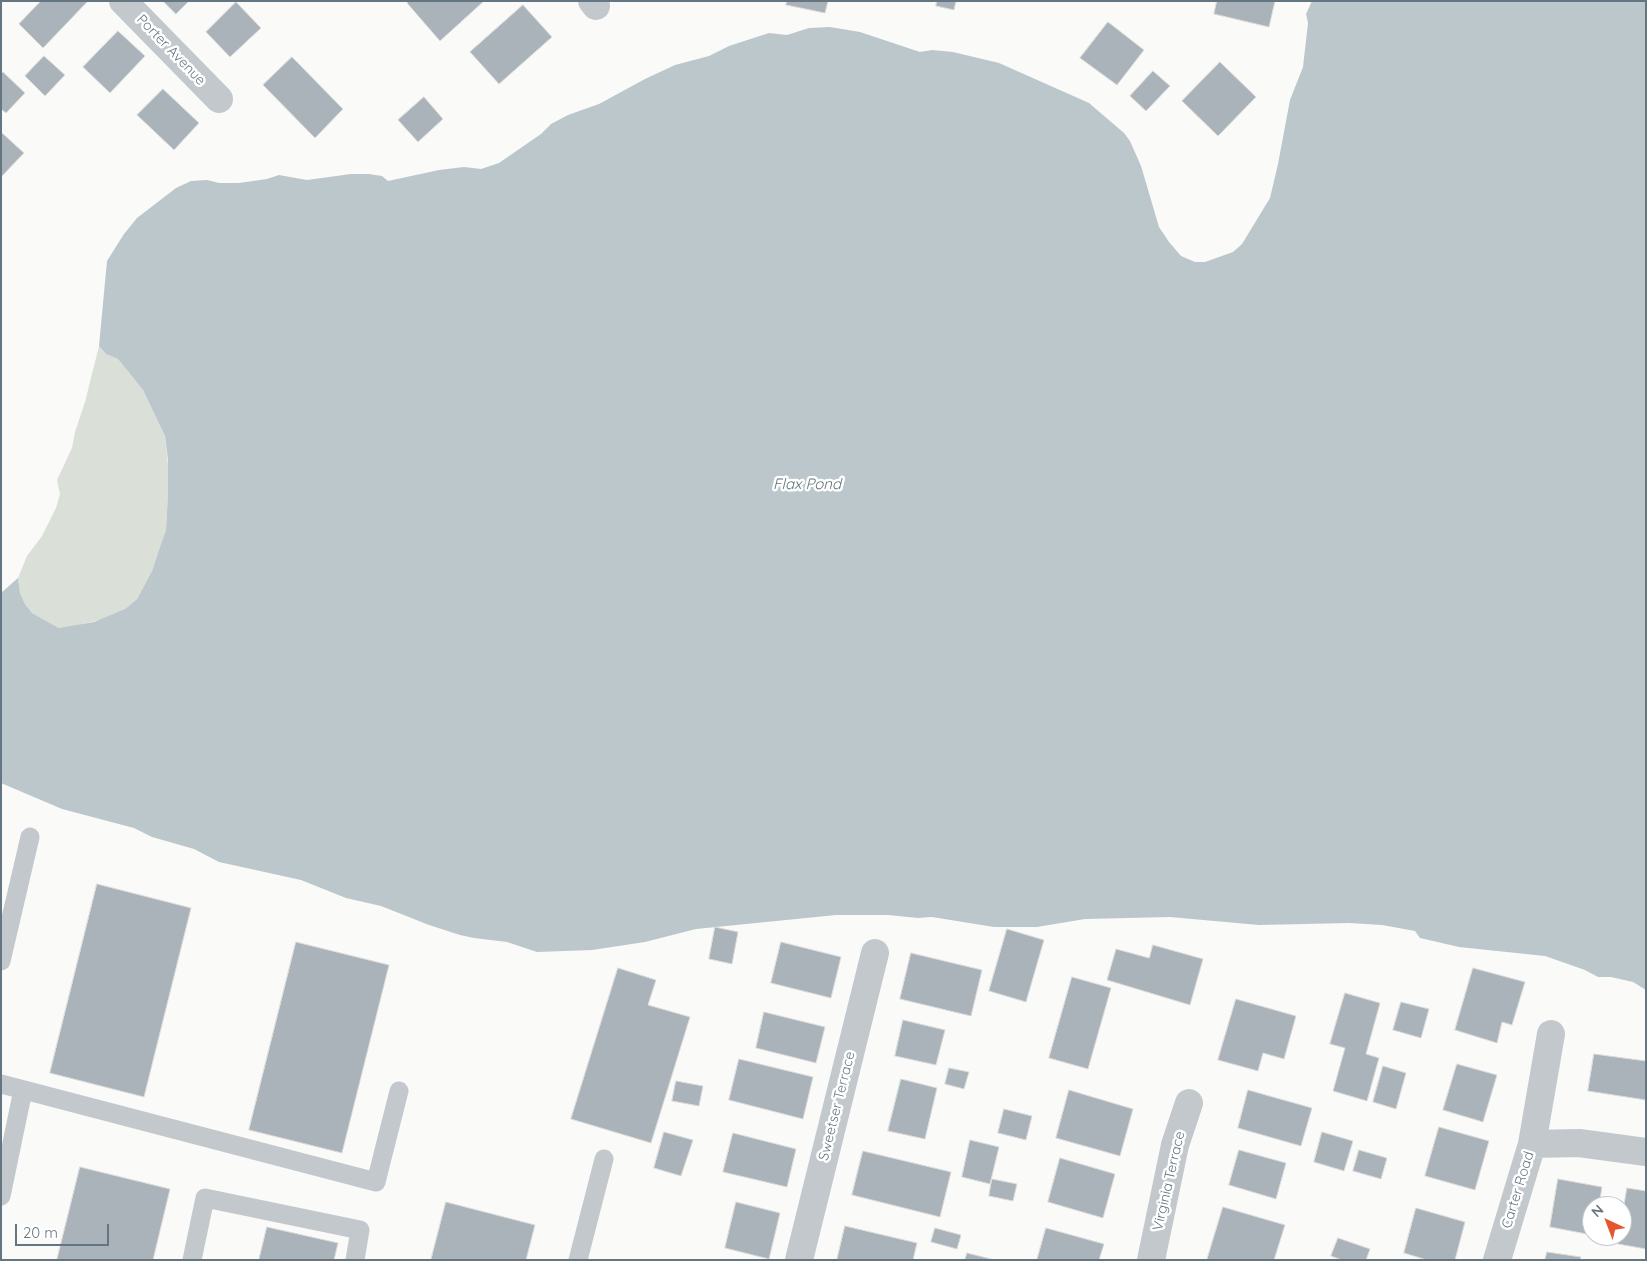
<!DOCTYPE html>
<style>
body{margin:0}
#map{position:relative;width:1647px;height:1261px;overflow:hidden;background:#fafaf8;font-family:Quicksand,sans-serif}
canvas{display:block}
.frame{position:absolute;inset:0;border:2px solid #657683;pointer-events:none}
.north{position:absolute;left:1582px;top:1196px;width:50px;height:50px;box-sizing:border-box;background:#fff;border:1px solid #c1c8cd;border-radius:50%;rotate:317deg;font-size:14px;font-weight:700;line-height:20px;text-align:center;color:#657683}
.north::after{content:'';display:block;margin:auto;width:18px;height:22px;background:#e4572e;clip-path:polygon(50% 0,100% 100%,50% 72%,0 100%)}
.scale{position:absolute;left:15px;top:1224px;width:94px;height:22px;box-sizing:border-box;border:2px solid #657683;border-top:0;padding-left:6px;font-size:15px;line-height:18px;white-space:nowrap;color:#657683;-webkit-text-stroke:4px #fff;paint-order:stroke}
</style>
<div id="map">
<canvas width="1647" height="1261"></canvas>
<div class="frame"></div>
<div class="north">N</div>
<div class="scale">20 m</div>
</div>
<script>
const context = document.querySelector('canvas').getContext('2d');
context.lineJoin = 'round';
function fill(path, color) {
  context.fillStyle = color;
  context.fill(path, 'evenodd');
}
function trace(path, color, width, dash) {
  context.strokeStyle = color;
  context.lineWidth = width;
  context.lineCap = dash ? 'butt' : 'round';
  context.setLineDash(dash || []);
  context.stroke(path);
}
function drawText(font, color, halo, rows, align = 'center') {
  context.font = font + ' Quicksand,sans-serif';
  context.lineWidth = 5;
  context.setLineDash([]);
  context.textBaseline = 'middle';
  context.strokeStyle = halo;
  context.fillStyle = color;
  for (const [text, x, y, turn = 0] of rows) {
    context.save();
    context.translate(x, y);
    context.rotate((+turn || 0) * Math.PI / 180);
    context.textAlign = isNaN(turn) ? turn : align;
    if (halo) context.strokeText(text, 0, 0);
    context.fillText(text, 0, 0);
    context.restore();
  }
}
fill(new Path2D(`
 M 99,346 L 106,354 L 118,359 L 143,390 L 165,436 L 169,475 L 166,530 L 152,571 L 137,599 L 125,609 L 108,618 L 70,627 L 59,628 L 32,613 L 25,604 L 20,593 L 18,578 L 27,556 L 42,536 L 56,508 L 60,494 L 57,480 L 72,448 L 75,432 L 85,402 Z`), '#dadfd7');
fill(new Path2D(`
 M 1312,1 L 1646,1 L 1646,990 L 1633,982 L 1611,977 L 1598,977 L 1585,970 L 1545,956 L 1459,947 L 1420,938 L 1415,931 L 1382,925 L 1349,923 L 1259,925 L 1170,917 L 1085,919 L 1037,927 L 994,927 L 932,917 L 918,918 L 888,915 L 836,915 L 696,929 L 645,942 L 592,950 L 537,952 L 507,942 L 474,938 L 460,935 L 429,925 L 381,906 L 346,898 L 301,880 L 219,862 L 194,849 L 152,837 L 134,828 L 62,809 L 1,783 L 1,593 L 18,578 L 20,593 L 25,604 L 32,613 L 59,628 L 94,622 L 125,609 L 137,599 L 152,571 L 161,544 L 166,530 L 168,493 L 168,460 L 165,436 L 143,390 L 118,359 L 106,354 L 99,346 L 107,261 L 124,234 L 137,218 L 176,188 L 191,181 L 207,180 L 219,183 L 239,183 L 267,179 L 279,175 L 307,180 L 351,174 L 369,174 L 382,176 L 388,181 L 439,170 L 464,167 L 481,169 L 499,163 L 541,134 L 551,124 L 568,115 L 599,104 L 645,79 L 675,65 L 709,56 L 729,46 L 769,33 L 787,35 L 809,28 L 830,27 L 860,32 L 920,52 L 932,50 L 953,52 L 999,63 L 1089,103 L 1124,133 L 1130,141 L 1141,166 L 1159,227 L 1169,242 L 1181,256 L 1195,262 L 1205,262 L 1233,252 L 1242,244 L 1270,198 L 1278,164 L 1290,100 L 1303,67 L 1308,23 L 1306,14 Z`), '#bbc7cb');
const building = new Path2D(`
 M 41,1 L 88,1 L 43,48 L 19,24 Z
 M 163,1 L 189,1 L 176,14 Z
 M 409,1 L 484,1 L 440,41 L 407,3 Z
 M 787,1 L 828,1 L 825,13 L 786,5 Z
 M 937,1 L 956,1 L 954,10 L 936,6 Z
 M 1217,1 L 1275,1 L 1269,27 L 1214,14 Z
 M 236,2 L 261,28 L 230,57 L 206,32 Z
 M 523,5 L 552,37 L 499,84 L 470,52 Z
 M 1108,22 L 1144,50 L 1117,85 L 1080,58 Z
 M 118,31 L 145,56 L 110,93 L 83,67 Z
 M 44,56 L 65,75 L 45,96 L 25,76 Z
 M 292,57 L 343,109 L 315,138 L 263,85 Z
 M 1220,62 L 1256,97 L 1218,136 L 1182,101 Z
 M 1153,71 L 1170,86 L 1146,111 L 1130,96 Z
 M 3,72 L 25,93 L 6,113 L 1,109 L 1,74 Z
 M 163,89 L 199,123 L 174,150 L 137,115 Z
 M 424,97 L 443,119 L 418,142 L 398,120 Z
 M 1,132 L 24,153 L 1,177 Z
 M 97,884 L 191,908 L 144,1097 L 50,1073 Z
 M 715,927 L 738,932 L 732,964 L 709,959 Z
 M 1007,929 L 1044,940 L 1026,1002 L 989,991 Z
 M 296,942 L 389,965 L 342,1153 L 249,1130 Z
 M 781,942 L 841,957 L 831,998 L 771,983 Z
 M 1153,945 L 1203,959 L 1190,1005 L 1107,980 L 1116,949 L 1149,958 Z
 M 911,953 L 982,970 L 971,1016 L 900,999 Z
 M 618,968 L 656,980 L 648,1005 L 690,1017 L 651,1143 L 571,1119 Z
 M 1473,968 L 1525,982 L 1512,1025 L 1502,1022 L 1497,1043 L 1455,1030 Z
 M 1072,977 L 1111,988 L 1088,1069 L 1049,1058 Z
 M 1345,993 L 1380,1003 L 1366,1054 L 1379,1058 L 1367,1101 L 1333,1091 L 1345,1048 L 1330,1044 Z
 M 1236,999 L 1296,1016 L 1284,1059 L 1263,1053 L 1258,1071 L 1218,1060 Z
 M 1401,1002 L 1429,1009 L 1421,1038 L 1393,1030 Z
 M 764,1012 L 825,1027 L 816,1063 L 756,1048 Z
 M 903,1020 L 945,1030 L 936,1065 L 895,1056 Z
 M 1594,1054 L 1646,1061 L 1646,1100 L 1588,1091 Z
 M 739,1059 L 813,1077 L 803,1119 L 729,1100 Z
 M 1457,1064 L 1497,1075 L 1483,1122 L 1443,1110 Z
 M 1383,1066 L 1406,1073 L 1396,1109 L 1373,1102 Z
 M 949,1068 L 969,1072 L 964,1089 L 945,1084 Z
 M 901,1079 L 937,1088 L 925,1139 L 888,1131 Z
 M 676,1081 L 703,1086 L 699,1106 L 672,1101 Z
 M 1069,1090 L 1133,1109 L 1120,1156 L 1056,1138 Z
 M 1248,1090 L 1312,1108 L 1301,1146 L 1238,1128 Z
 M 1004,1109 L 1032,1116 L 1026,1140 L 998,1133 Z
 M 1439,1127 L 1489,1141 L 1475,1190 L 1425,1176 Z
 M 664,1132 L 693,1140 L 681,1176 L 654,1168 Z
 M 1322,1132 L 1353,1141 L 1344,1171 L 1314,1162 Z
 M 733,1133 L 796,1149 L 787,1187 L 723,1172 Z
 M 970,1140 L 999,1147 L 990,1184 L 962,1177 Z
 M 1239,1150 L 1286,1163 L 1276,1199 L 1229,1185 Z
 M 1359,1150 L 1387,1158 L 1381,1179 L 1353,1171 Z
 M 863,1151 L 951,1172 L 940,1217 L 852,1195 Z
 M 1060,1158 L 1115,1174 L 1103,1218 L 1048,1202 Z
 M 80,1167 L 170,1189 L 153,1260 L 57,1260 Z
 M 992,1179 L 1017,1184 L 1013,1201 L 989,1196 Z
 M 1558,1179 L 1602,1187 L 1599,1206 L 1592,1206 L 1592,1235 L 1550,1227 Z
 M 1627,1188 L 1646,1191 L 1646,1249 L 1618,1244 L 1619,1236 L 1622,1236 L 1622,1218 Z
 M 446,1202 L 535,1225 L 526,1260 L 431,1260 Z
 M 736,1202 L 780,1213 L 769,1259 L 725,1248 Z
 M 1223,1207 L 1285,1225 L 1274,1260 L 1207,1260 Z
 M 1416,1208 L 1465,1222 L 1455,1260 L 1427,1260 L 1404,1253 Z
 M 845,1226 L 917,1243 L 913,1260 L 837,1260 Z
 M 267,1227 L 338,1243 L 334,1260 L 259,1260 Z
 M 935,1228 L 961,1235 L 957,1249 L 931,1242 Z
 M 1046,1228 L 1104,1244 L 1099,1260 L 1037,1260 Z
 M 1338,1238 L 1370,1249 L 1366,1260 L 1342,1260 L 1331,1256 Z
 M 1547,1252 L 1581,1257 L 1580,1260 L 1545,1260 Z
 M 967,1253 L 995,1260 L 965,1260 Z`);
fill(building, '#aab3b9');
trace(building, '#dcdcda', 1);
trace(new Path2D(`
 M 1,961 L 30,837
 M 1,1084 L 376,1182 L 399,1091
 M 1,1196 L 23,1090
 M 192,1260 L 205,1198 L 360,1230 L 355,1260
 M 578,1260 L 604,1159`), '#c3c8cc', 19);
trace(new Path2D(`
 M 123,1 L 219,99
 M 592,1 L 596,6
 M 1532,1144 L 1551,1034
 M 799,1260 L 875,953
 M 1151,1260 L 1175,1145 L 1189,1103
 M 1497,1260 L 1532,1144 L 1579,1143 L 1646,1152`), '#c3c8cc', 28);
drawText('14px', '#657683', '#fff', [
 ["Porter Avenue",171,50,46],
 ["Sweetser Terrace",837,1106,-76],
 ["Virginia Terrace",1169,1181,-77],
 ["Carter Road",1518,1190,-73]
]);
drawText('italic 15px', '#60757c', '#fff', [
 ["Flax Pond",807,484]
]);
</script>
